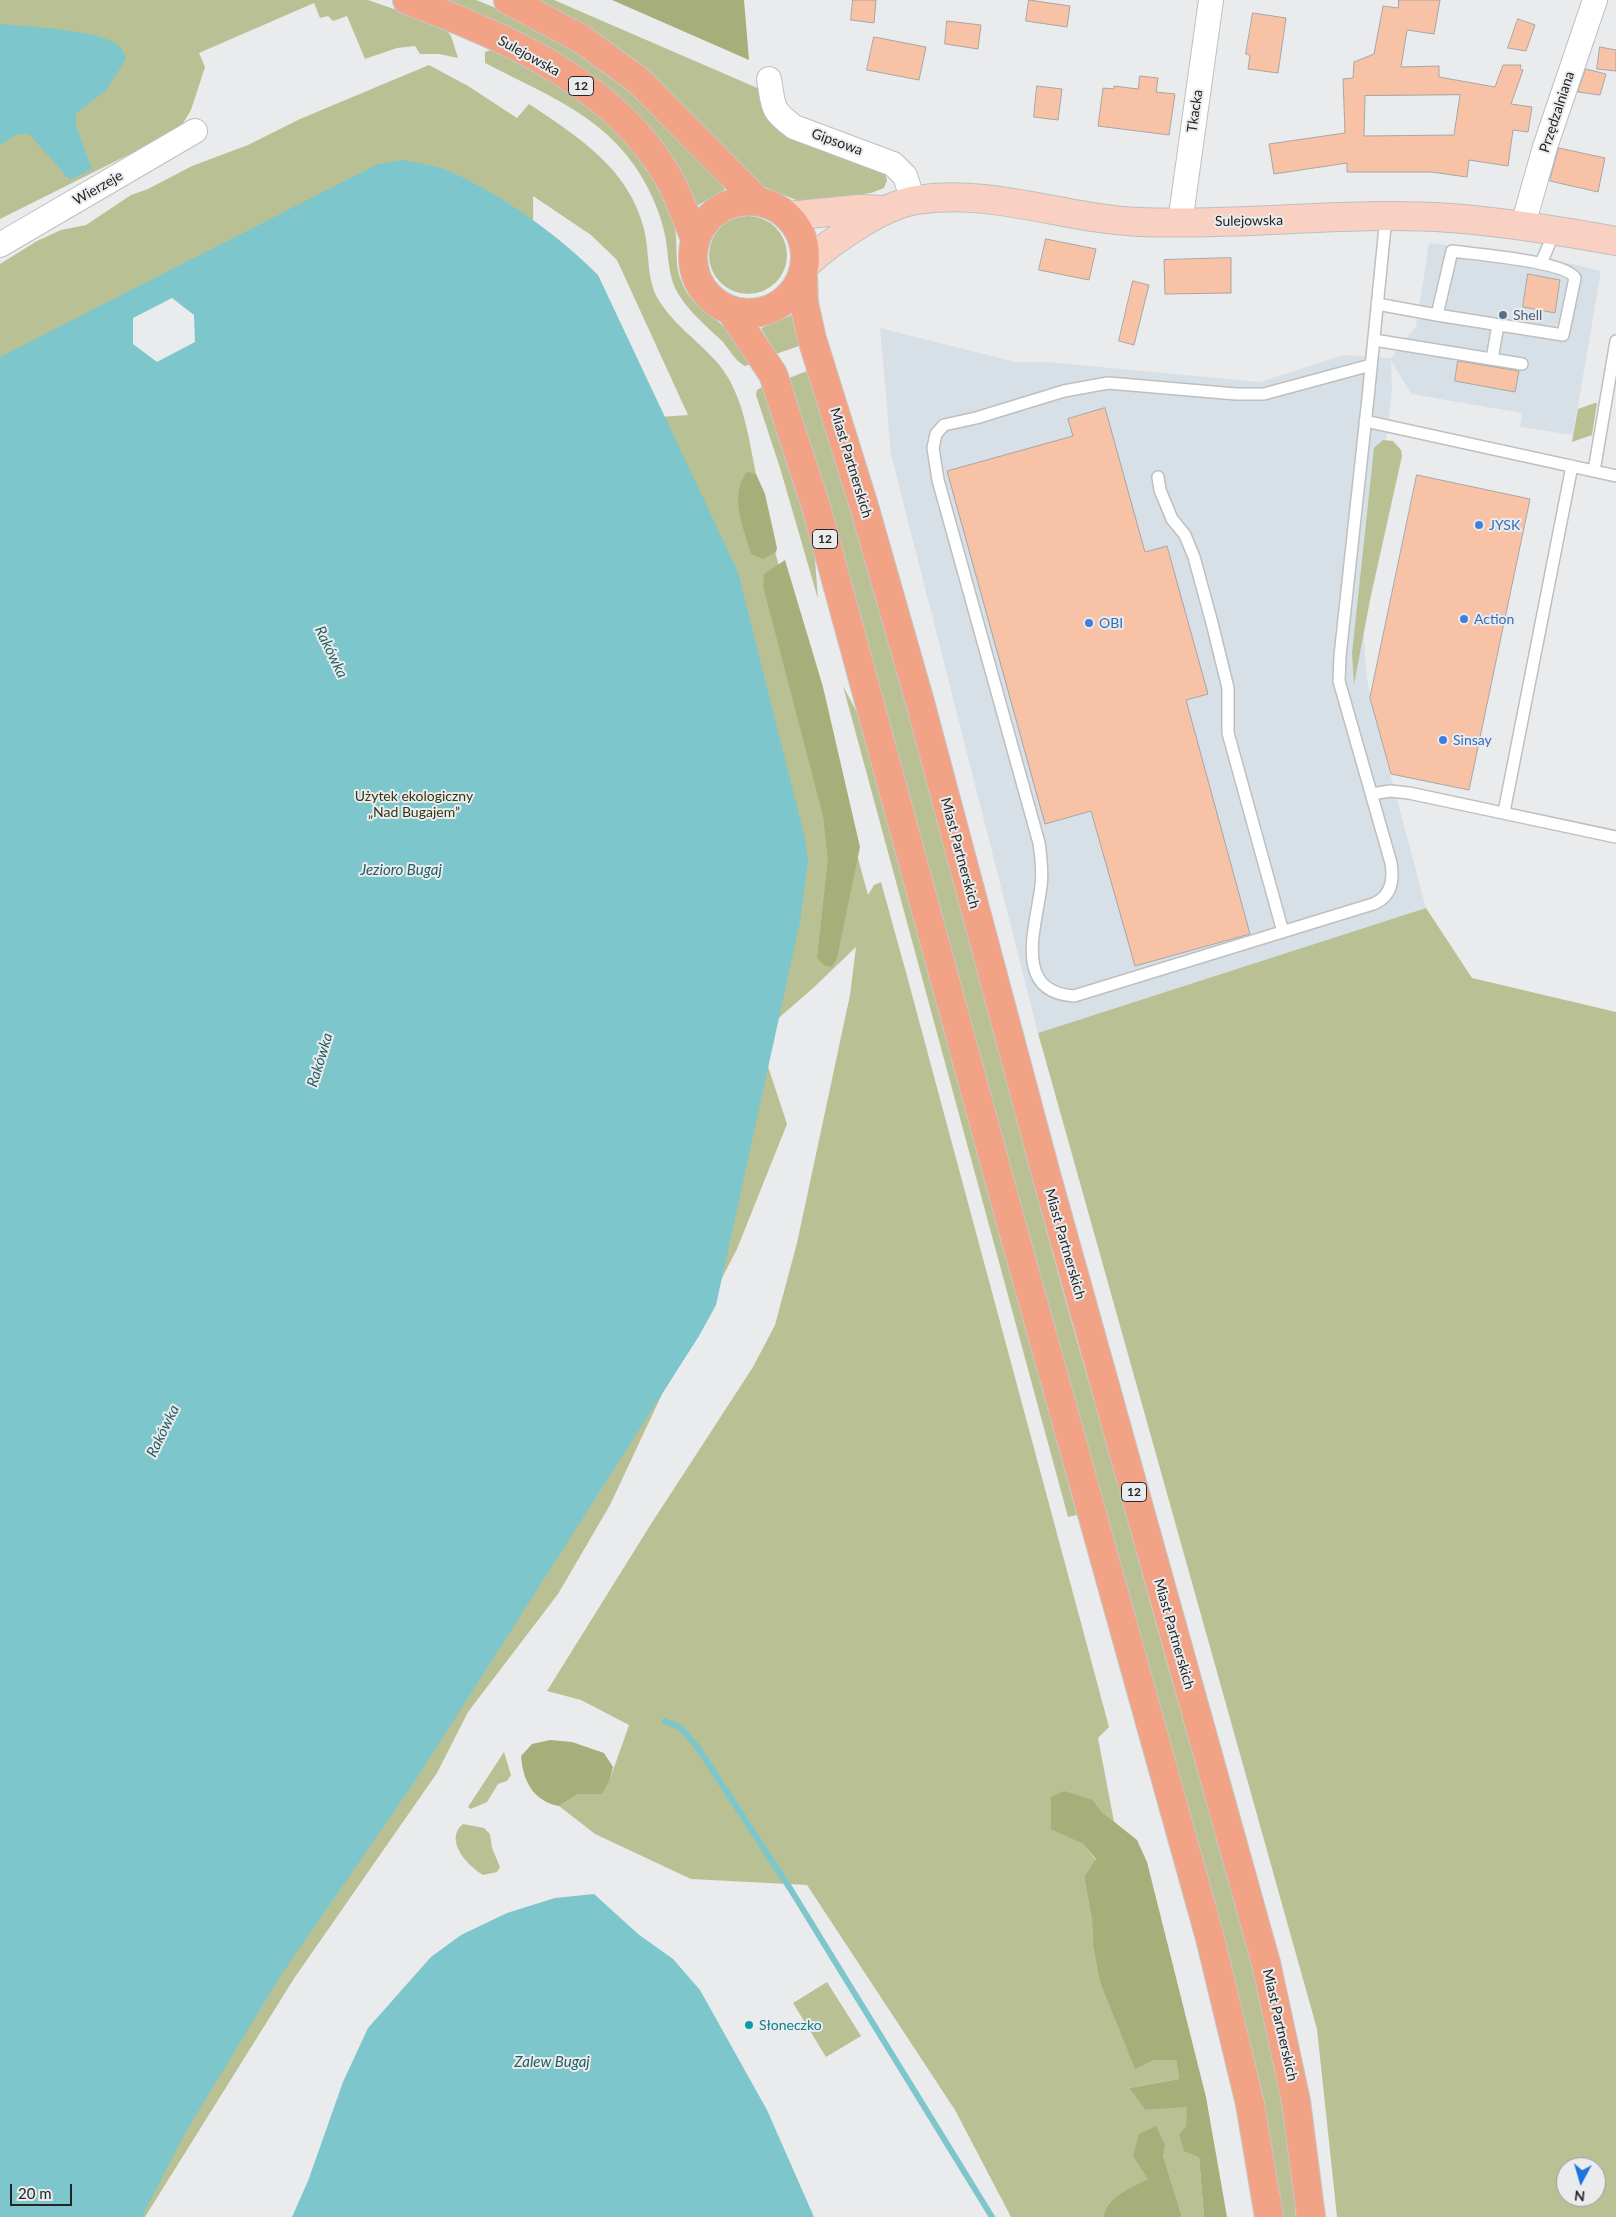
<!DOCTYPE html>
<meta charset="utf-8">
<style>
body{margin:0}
#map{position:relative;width:1616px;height:2217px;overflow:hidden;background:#eaebed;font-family:Lato,sans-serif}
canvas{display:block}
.north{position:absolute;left:1556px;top:2157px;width:50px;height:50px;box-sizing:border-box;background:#eaebed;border:1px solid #9b9c9d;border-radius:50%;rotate:186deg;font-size:14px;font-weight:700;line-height:20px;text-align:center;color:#242525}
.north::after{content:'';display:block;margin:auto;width:18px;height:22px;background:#1c75de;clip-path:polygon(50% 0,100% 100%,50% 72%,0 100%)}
.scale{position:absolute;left:10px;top:2184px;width:62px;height:22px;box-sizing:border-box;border:2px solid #242525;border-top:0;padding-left:6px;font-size:15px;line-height:18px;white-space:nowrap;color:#242525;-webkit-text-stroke:4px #eaebed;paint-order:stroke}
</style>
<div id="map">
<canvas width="1616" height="2217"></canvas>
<div class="north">N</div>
<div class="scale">20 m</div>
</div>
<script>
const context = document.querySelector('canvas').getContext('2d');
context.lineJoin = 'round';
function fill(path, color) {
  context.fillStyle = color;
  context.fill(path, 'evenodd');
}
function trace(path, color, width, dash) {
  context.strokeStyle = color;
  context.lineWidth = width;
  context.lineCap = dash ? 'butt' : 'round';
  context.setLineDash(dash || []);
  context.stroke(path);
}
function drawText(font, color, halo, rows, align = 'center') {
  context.font = font + ' Lato,sans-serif';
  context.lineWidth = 4;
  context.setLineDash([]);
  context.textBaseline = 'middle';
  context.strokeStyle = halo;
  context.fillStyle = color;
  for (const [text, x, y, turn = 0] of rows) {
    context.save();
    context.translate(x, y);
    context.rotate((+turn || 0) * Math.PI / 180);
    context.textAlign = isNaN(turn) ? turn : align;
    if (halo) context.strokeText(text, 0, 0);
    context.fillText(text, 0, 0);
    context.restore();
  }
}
fill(new Path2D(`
 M 1429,243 L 1552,259 L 1601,271 L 1573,435 L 1520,427 L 1522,413 L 1411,394 L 1391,360 L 1392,389 L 1364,631 L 1365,659 L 1370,698 L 1426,908 L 1038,1033 L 891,454 L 880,328 L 1016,362 L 1047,362 L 1260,382 L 1343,355 L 1391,358 L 1416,326 Z`), '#d8e0e7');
fill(new Path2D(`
 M 0,0 L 368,0 L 443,26 L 451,36 L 458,58 L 439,54 L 420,54 L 415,46 L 397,48 L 365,59 L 347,16 L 333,21 L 328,16 L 320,18 L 314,3 L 199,53 L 205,67 L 191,110 L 182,125 L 154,142 L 0,219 Z
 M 440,0 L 476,0 L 506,12 L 593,60 L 636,94 L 725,187 L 724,190 L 695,207 L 669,156 Z
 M 534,0 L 554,0 L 762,90 C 761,100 761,111 768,119 C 783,138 858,161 884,170 L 887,180 L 884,188 L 871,193 L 801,202 L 769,189 L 750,179 L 734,164 L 705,128 L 655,77 L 609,43 Z
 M 494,49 C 569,87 641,135 672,217 C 680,238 673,261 681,280 C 689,304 708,311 724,327 C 735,338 743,351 751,364 L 745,366 C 736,362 729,349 722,341 C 706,326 681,305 673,283 C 668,268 668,251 665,235 C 660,211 648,185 634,165 C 598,113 540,92 485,63 L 485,52 Z
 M 429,65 L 468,86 L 517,118 L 529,104 C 577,136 629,168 644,229 C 650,253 646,278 658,299 C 674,325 696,339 715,360 C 743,390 748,435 756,474 L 754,474 L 868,895 L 874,885 L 881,882 L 907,976 L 1109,1727 L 1098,1738 L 1114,1822 L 1102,1812 L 1093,1800 L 1052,1828 L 1083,1844 L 1096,1860 L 1084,1877 L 1092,1921 L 1093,1947 L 1100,1983 L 1135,2068 L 1154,2060 L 1176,2060 L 1179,2079 L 1129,2088 L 1145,2110 L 1188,2106 L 1186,2127 L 1199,2157 L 1204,2217 L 1182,2217 L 1163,2155 C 1158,2162 1154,2174 1148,2179 C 1135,2191 1104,2195 1104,2217 L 1011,2217 L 955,2110 L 807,1885 L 691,1879 L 595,1834 L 559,1806 L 578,1794 L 589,1793 L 610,1779 L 629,1725 L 581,1700 L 547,1691 L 651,1524 L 753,1367 L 775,1325 L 797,1243 L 850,995 L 856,947 L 812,989 L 758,1036 L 787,1124 L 737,1249 L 664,1390 L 610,1505 L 558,1594 L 468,1712 L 437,1773 L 295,1977 L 145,2217 L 0,2217 L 0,264 L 37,241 L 61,230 L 86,225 L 131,195 L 148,189 L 192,166 L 248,145 L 300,119 ZM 533,196 L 591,235 L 617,260 L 688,415 L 599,421 L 534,286 Z
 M709 255a39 39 0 1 1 78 0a39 39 0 1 1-78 0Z
 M 792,315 L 799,346 L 776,354 L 761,328 Z
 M 807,371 C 919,712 996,1063 1096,1407 C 1130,1527 1162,1648 1197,1768 C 1239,1915 1285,2063 1296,2217 L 1282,2217 L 1265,2112 L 1227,1953 L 1132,1612 L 868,645 L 815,459 L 789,378 Z
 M 762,387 L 800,498 L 814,547 L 818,599 L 780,468 L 756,395 L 757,390 Z
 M 1595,403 L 1597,403 L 1592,435 L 1572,442 L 1578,409 Z
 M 1383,440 L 1393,441 L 1401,450 L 1402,456 L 1370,600 L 1354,685 L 1352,653 L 1374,448 Z
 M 843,686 L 860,718 L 1077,1515 L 1068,1517 Z
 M 1426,908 L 1472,978 L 1616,1012 L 1616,2217 L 1337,2217 L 1317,2029 L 1038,1033 ZM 1566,2167 L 1596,2167 L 1596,2197 L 1566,2197 Z
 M 504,1752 L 511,1775 L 507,1781 L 498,1784 L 487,1802 L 471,1809 L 468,1807 Z
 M 463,1824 L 484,1828 L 490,1834 L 492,1848 L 500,1867 L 497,1872 L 483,1875 C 468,1866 443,1840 463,1824 Z
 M 827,1982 L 861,2036 L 826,2057 L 793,2003 Z`), '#b9c194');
fill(new Path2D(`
 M 612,0 L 744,0 L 749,60 Z
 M 747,472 L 756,474 L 765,494 L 777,548 L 776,552 L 763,559 L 751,554 C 744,528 728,496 747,472 Z
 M 785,560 L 823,687 L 860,847 L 837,958 L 832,967 L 825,966 L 817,958 L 828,859 L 823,816 L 763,586 L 764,574 Z
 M 550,1740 L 572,1742 L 604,1753 L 613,1767 L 610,1779 L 602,1794 L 578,1794 L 559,1806 C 533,1801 523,1781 521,1756 L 532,1744 Z
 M 1064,1791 L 1093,1800 L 1102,1812 L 1137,1840 L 1147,1862 L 1206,2097 L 1227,2217 L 1204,2217 L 1199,2157 L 1184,2151 L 1179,2134 L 1186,2127 L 1187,2107 L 1145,2110 L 1129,2088 L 1179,2079 L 1176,2060 L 1154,2060 L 1135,2069 L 1100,1983 L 1093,1947 L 1092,1921 L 1084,1877 L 1096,1859 L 1083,1844 L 1051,1829 L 1051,1797 Z
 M 1156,2126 L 1165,2145 L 1163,2155 L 1182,2217 L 1104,2217 C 1103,2198 1134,2187 1148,2179 L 1133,2156 L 1139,2134 Z`), '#a6af7a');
fill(new Path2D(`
 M 0,24 C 25,27 106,29 121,48 C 123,51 125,56 126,59 L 106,90 L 76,114 L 76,126 L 92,169 L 70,180 L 29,134 L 17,134 L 0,145 Z
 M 402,160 C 419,163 436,165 451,172 C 503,195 558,235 598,275 L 738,572 L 805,838 L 808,861 L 800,922 L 716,1305 L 699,1336 L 413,1784 L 281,1975 L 185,2133 L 142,2217 L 0,2217 L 0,357 L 378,164 Z
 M 594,1894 L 638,1934 L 673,1959 L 700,1990 L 767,2110 L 814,2217 L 292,2217 L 308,2181 L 343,2082 L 368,2028 L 431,1957 L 461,1935 L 507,1913 L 555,1898 Z`), '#7dc6cb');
fill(new Path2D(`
 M 172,298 L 194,315 L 195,342 L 157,362 L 133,344 L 133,318 Z`), '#eaebed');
trace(new Path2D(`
 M 665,1721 L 681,1728 L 698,1748 L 791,1890 L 992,2217`), '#7dc6cb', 6);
const building = new Path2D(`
 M 853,0 L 876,0 L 874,23 L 851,20 Z
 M 1029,0 L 1070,6 L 1067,27 L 1026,21 Z
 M 1399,0 L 1440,0 L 1434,34 L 1407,30 L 1401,67 L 1439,66 L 1439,77 L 1495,87 L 1503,65 L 1521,65 L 1520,69 L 1523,70 L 1511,104 L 1532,107 L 1528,132 L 1513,130 L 1508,166 L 1469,160 L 1467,177 L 1431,172 L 1347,172 L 1347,163 L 1274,174 L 1269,144 L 1345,133 L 1343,79 L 1353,78 L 1354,62 L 1374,54 L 1383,6 L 1398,8 ZM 1460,95 L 1454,135 L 1364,136 L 1365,96 Z
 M 1253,13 L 1286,18 L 1278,73 L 1248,69 L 1250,55 L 1246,54 Z
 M 1518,19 L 1535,25 L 1526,51 L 1508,48 Z
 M 947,21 L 981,25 L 978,49 L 945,44 Z
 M 874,37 L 926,47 L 919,80 L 867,70 Z
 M 1600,47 L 1616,50 L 1616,71 L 1597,69 Z
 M 1586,69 L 1606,74 L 1600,95 L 1578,92 Z
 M 1140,76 L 1158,78 L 1156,92 L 1175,94 L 1169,135 L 1098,126 L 1103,88 L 1114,89 L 1114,86 L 1138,89 Z
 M 1037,86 L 1062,89 L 1058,120 L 1034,117 Z
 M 1559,148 L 1605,158 L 1598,192 L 1550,181 Z
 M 1046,239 L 1096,249 L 1089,280 L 1039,270 Z
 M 1231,258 L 1231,293 L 1165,294 L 1164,260 Z
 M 1528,274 L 1560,280 L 1555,313 L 1523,307 Z
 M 1133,281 L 1149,285 L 1134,345 L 1119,341 Z
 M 1458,361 L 1519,371 L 1515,392 L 1455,381 Z
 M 1105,408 L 1145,552 L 1167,546 L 1208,694 L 1186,700 L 1250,934 L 1135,966 L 1091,811 L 1045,824 L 947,471 L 1073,436 L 1068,419 Z
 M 1417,475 L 1530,499 L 1469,790 L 1391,774 L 1370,698 Z`);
fill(building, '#f7c2a5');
trace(building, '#a7a6a5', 1);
const lane = new Path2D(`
 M 1541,263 L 1555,231
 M 1377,304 L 1437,315 L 1452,251 C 1473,254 1566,261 1575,278 L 1563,335 L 1437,315
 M 1374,340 L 1522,364
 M 1492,359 L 1498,325
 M 1371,365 L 1264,394 L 1236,394 L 1108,383 L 1064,391 L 976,418 L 944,425 L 936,434 L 933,448 L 938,480 L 1039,843 C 1041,857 1043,872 1041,886 C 1036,927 1012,992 1074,996 L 1373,904 C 1391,897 1394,881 1391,863 L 1339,681 L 1340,656 L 1368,398 C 1374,338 1380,278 1386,217
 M 1365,421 L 1616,476
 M 1594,471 L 1616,341
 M 1158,477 L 1160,490 L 1172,519 L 1185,535 L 1194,557 L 1212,623 L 1228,688 L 1228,733 L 1283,932
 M 1372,794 L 1390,791 L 1409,793 L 1616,837
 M 1504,812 L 1572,466`);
const street = new Path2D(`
 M 769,79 C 774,107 770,109 794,127 L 893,164 L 905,176 L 913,200
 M 1180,223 L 1211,0
 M 1523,225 L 1545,147 L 1595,0
 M 0,245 L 195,131`);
const secondary = new Path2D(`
 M 788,216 L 860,209 L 884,210
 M 805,265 C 831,241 881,206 916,200 C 991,188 1065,219 1140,222 C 1243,226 1347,211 1450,218 C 1506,222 1561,231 1616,241`);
const primary = new Path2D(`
 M 407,0 C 498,34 601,77 658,161 C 675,185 684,212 695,239
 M 508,0 L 580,38 L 638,80 L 758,201
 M693 257a56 56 0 1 1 112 0a56 56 0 1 1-112 0Z
 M 803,275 L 804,303 L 812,339 L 864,506 L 920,702 L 1046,1174 L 1266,1963 L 1296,2101 L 1311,2217
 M 730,310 L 773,374 L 817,510 L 1010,1219 L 1210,1938 L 1250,2104 L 1269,2217`);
trace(lane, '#bdbfc0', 14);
trace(street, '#bdbfc0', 26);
trace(secondary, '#bdbfc0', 30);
trace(primary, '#c6c6c6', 30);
trace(lane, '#fff', 11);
trace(street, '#fff', 24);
trace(secondary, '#f9d1c2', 28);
trace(primary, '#f2a385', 28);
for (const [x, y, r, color] of [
 [1503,315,5,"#5c6f8a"],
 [1479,525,5,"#3f7fe0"],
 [1464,619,5,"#3f7fe0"],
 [1089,623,5,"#3f7fe0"],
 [1443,740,5,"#3f7fe0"],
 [749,2025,5,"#0f9aa8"]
]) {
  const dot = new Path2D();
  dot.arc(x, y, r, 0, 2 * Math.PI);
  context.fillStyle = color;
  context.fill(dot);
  trace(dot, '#eaebed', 2);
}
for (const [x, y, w] of [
 [581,86,25],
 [825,539,25],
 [1134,1492,25]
]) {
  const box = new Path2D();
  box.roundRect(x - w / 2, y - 9.5, w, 19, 4);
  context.fillStyle = '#eaebed';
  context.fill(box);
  trace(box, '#242525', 1);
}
drawText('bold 12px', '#242525', null, [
 ["12",581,86],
 ["12",825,539],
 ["12",1134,1492]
]);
drawText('14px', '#242525', '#eaebed', [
 ["Sulejowska",529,56,29],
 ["Tkacka",1195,111,-82],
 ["Przędzalniana",1557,112,-72],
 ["Gipsowa",837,142,20],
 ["Wierzeje",98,188,-30],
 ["Sulejowska",1249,221,-1],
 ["Miast Partnerskich",851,463,73],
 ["Miast Partnerskich",960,853,75],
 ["Miast Partnerskich",1065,1244,74],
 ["Miast Partnerskich",1174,1634,74],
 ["Miast Partnerskich",1280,2025,77]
]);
drawText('14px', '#4e5e75', '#eaebed', [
 ["Shell",1513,315]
], 'left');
drawText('14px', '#366cbe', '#eaebed', [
 ["JYSK",1489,525],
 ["Action",1474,619],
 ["OBI",1099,623],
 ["Sinsay",1453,740]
], 'left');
drawText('14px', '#32370d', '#eaebed', [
 ["Użytek ekologiczny",414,796],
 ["„Nad Bugajem”",414,812]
]);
drawText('14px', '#0d838f', '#eaebed', [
 ["Słoneczko",759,2025]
], 'left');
drawText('italic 15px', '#225e63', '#eaebed', [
 ["Rakówka",331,652,64],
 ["Jezioro Bugaj",401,870],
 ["Rakówka",320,1060,-73],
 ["Rakówka",163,1431,-64],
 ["Zalew Bugaj",552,2062]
]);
</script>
